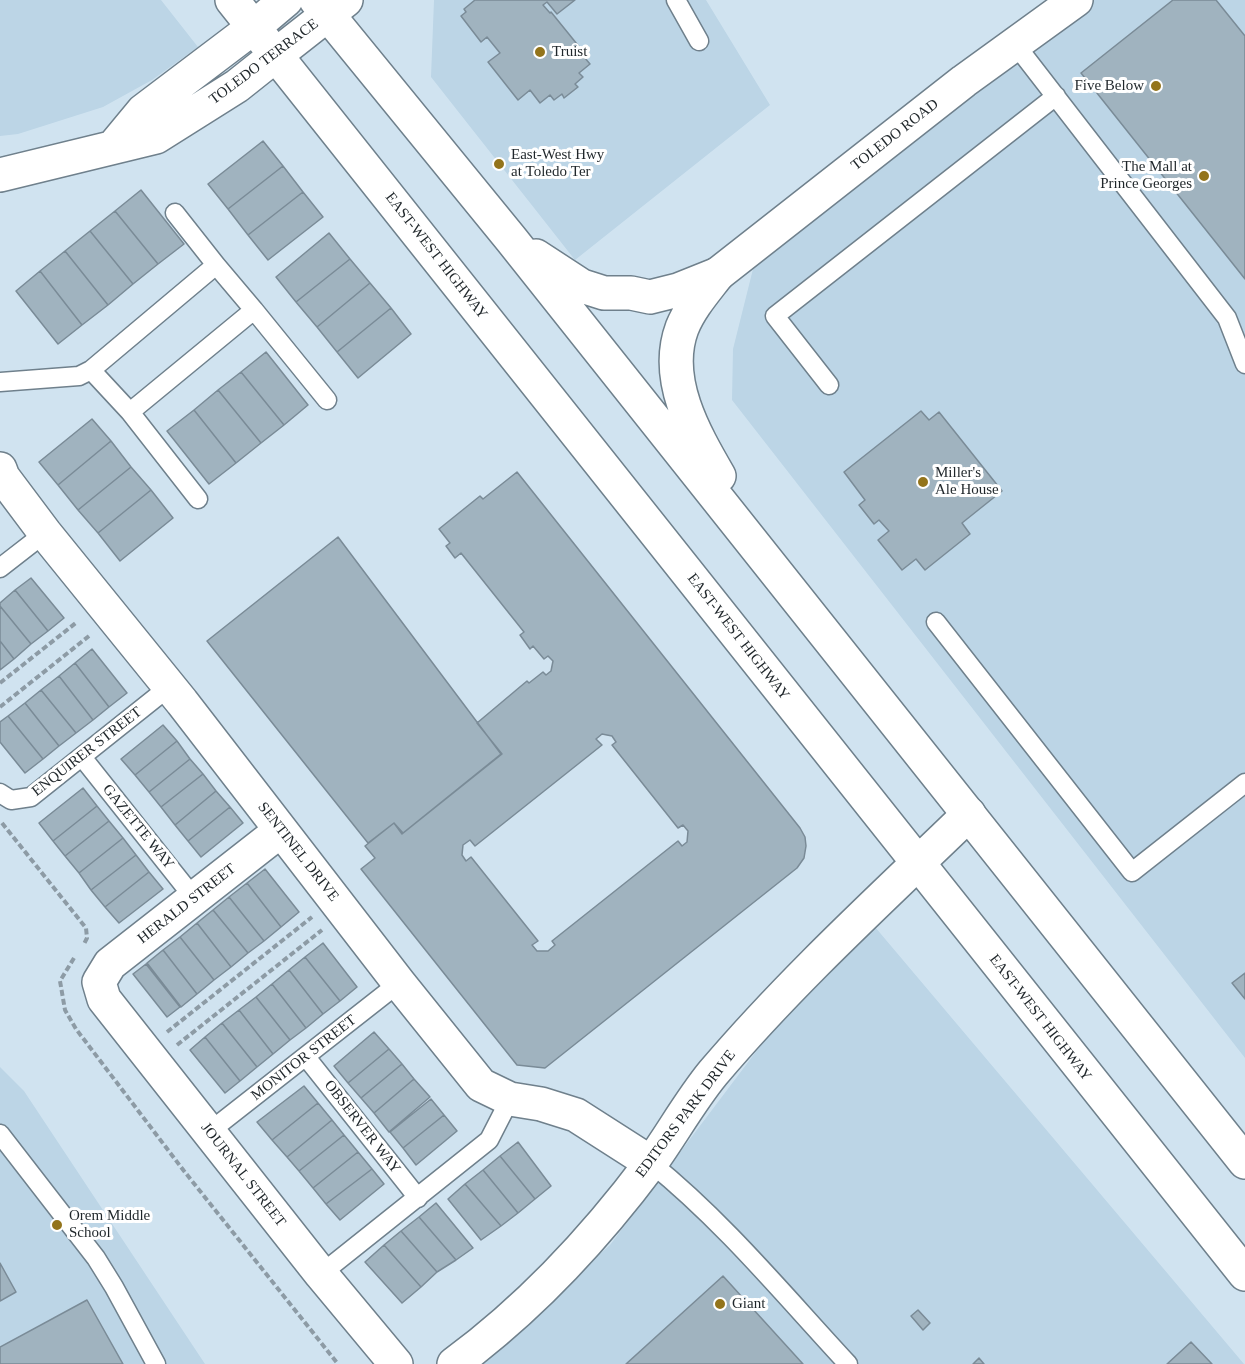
<!DOCTYPE html>
<style>
body{margin:0}
canvas{display:block;background:#d0e3f0}
</style>
<canvas width="1245" height="1364"></canvas>
<script>
const context = document.querySelector('canvas').getContext('2d');
context.lineJoin = 'round';
function fill(path, color) {
  context.fillStyle = color;
  context.fill(path, 'evenodd');
}
function trace(path, color, width, dash) {
  context.strokeStyle = color;
  context.lineWidth = width;
  context.lineCap = dash ? 'butt' : 'round';
  context.setLineDash(dash || []);
  context.stroke(path);
}
function drawText(font, color, halo, rows, align = 'center') {
  context.font = font + ' "Times New Roman",serif';
  context.lineWidth = 6;
  context.setLineDash([]);
  context.textBaseline = 'middle';
  context.strokeStyle = halo;
  context.fillStyle = color;
  for (const [text, x, y, turn = 0] of rows) {
    context.save();
    context.translate(x, y);
    context.rotate((+turn || 0) * Math.PI / 180);
    context.textAlign = isNaN(turn) ? turn : align;
    if (halo) context.strokeText(text, 0, 0);
    context.fillText(text, 0, 0);
    context.restore();
  }
}
fill(new Path2D(`
 M 0,0 L 161,0 L 198,47 L 152,80 L 103,107 L 18,134 L 0,136 Z
 M 434,0 L 706,0 L 770,105 L 575,260 L 431,77 Z
 M 1080,0 L 1245,0 L 1245,1058 L 732,400 L 733,349 L 760,241 Z
 M 875,927 L 1244,1364 L 475,1364 L 610,1245 L 795,1000 Z
 M 0,1067 L 24,1091 L 205,1364 L 0,1364 Z`), '#bcd5e6');
const building = new Path2D(`
 M 575,0 L 557,14 L 547,2 L 543,5 L 550,13 L 551,12 L 581,49 L 579,51 L 590,64 L 579,73 L 583,77 L 575,84 L 578,87 L 564,98 L 562,94 L 554,100 L 550,95 L 540,103 L 530,90 L 518,100 L 488,62 L 500,53 L 487,37 L 481,42 L 461,16 L 466,12 L 464,9 L 475,0 Z
 M 1173,0 L 1216,0 L 1245,36 L 1245,279 L 1081,73 Z
 M 263,141 L 283,166 L 228,209 L 208,184 Z
 M 283,166 L 303,192 L 248,235 L 228,209 Z
 M 141,190 L 184,244 L 158,264 L 115,211 Z
 M 303,192 L 323,217 L 268,260 L 248,235 Z
 M 115,211 L 158,264 L 133,284 L 90,231 Z
 M 90,231 L 133,284 L 108,305 L 65,251 Z
 M 329,233 L 350,259 L 296,302 L 276,277 Z
 M 65,251 L 108,305 L 82,325 L 40,271 Z
 M 350,259 L 370,283 L 317,327 L 296,302 Z
 M 40,271 L 82,325 L 58,344 L 16,291 Z
 M 370,283 L 391,308 L 337,352 L 317,327 Z
 M 391,308 L 411,334 L 358,378 L 337,352 Z
 M 266,352 L 308,405 L 284,425 L 241,372 Z
 M 241,372 L 284,425 L 261,443 L 218,390 Z
 M 218,390 L 261,443 L 236,463 L 194,410 Z
 M 194,410 L 236,463 L 209,484 L 167,431 Z
 M 921,411 L 929,420 L 939,412 L 1002,491 L 962,523 L 970,534 L 925,570 L 916,559 L 902,570 L 878,540 L 889,531 L 879,520 L 874,524 L 859,505 L 865,500 L 844,472 Z
 M 92,419 L 111,441 L 58,485 L 39,462 Z
 M 111,441 L 131,467 L 78,510 L 58,485 Z
 M 131,467 L 151,490 L 98,533 L 78,510 Z
 M 517,472 L 800,828 L 805,837 L 806,846 L 804,858 L 797,868 L 545,1068 L 517,1065 L 361,869 L 375,858 L 365,846 L 394,823 L 402,834 L 502,754 L 477,723 L 527,681 L 529,683 L 543,672 L 546,675 L 551,671 L 553,661 L 548,656 L 544,659 L 533,646 L 530,649 L 520,635 L 524,632 L 461,553 L 455,558 L 446,546 L 450,543 L 439,529 L 480,496 L 483,499 ZM 602,734 L 612,736 L 616,742 L 612,745 L 678,828 L 683,825 L 688,831 L 687,842 L 682,846 L 678,841 L 552,941 L 555,945 L 548,951 L 537,951 L 532,945 L 538,941 L 471,857 L 466,861 L 462,855 L 463,845 L 470,840 L 475,846 L 602,745 L 596,739 Z
 M 151,490 L 173,518 L 120,561 L 98,533 Z
 M 338,537 L 501,754 L 403,833 L 394,823 L 368,843 L 207,641 Z
 M 31,578 L 64,618 L 48,631 L 15,590 Z
 M 15,590 L 48,631 L 31,644 L 0,606 L 0,603 Z
 M 0,606 L 31,644 L 14,659 L 0,641 Z
 M 0,641 L 14,659 L 0,670 Z
 M 92,649 L 127,693 L 109,707 L 75,663 Z
 M 75,663 L 109,707 L 93,720 L 59,676 Z
 M 59,676 L 93,720 L 76,733 L 41,690 Z
 M 41,690 L 76,733 L 59,746 L 25,703 Z
 M 25,703 L 59,746 L 43,759 L 8,716 Z
 M 8,716 L 43,759 L 25,773 L 0,742 L 0,722 Z
 M 163,725 L 177,741 L 135,775 L 121,759 Z
 M 177,741 L 190,759 L 149,792 L 135,775 Z
 M 190,759 L 203,774 L 161,807 L 149,792 Z
 M 203,774 L 216,791 L 175,825 L 161,807 Z
 M 83,788 L 97,806 L 53,841 L 39,823 Z
 M 216,791 L 230,807 L 188,841 L 175,825 Z
 M 97,806 L 109,821 L 65,856 L 53,841 Z
 M 230,807 L 243,823 L 201,857 L 188,841 Z
 M 109,821 L 123,838 L 79,873 L 65,856 Z
 M 123,838 L 136,855 L 91,890 L 79,873 Z
 M 136,855 L 149,872 L 105,907 L 91,890 Z
 M 265,869 L 299,912 L 281,927 L 247,883 Z
 M 149,872 L 163,889 L 119,923 L 105,907 Z
 M 247,883 L 281,927 L 264,941 L 229,897 Z
 M 229,897 L 264,941 L 248,953 L 213,910 Z
 M 213,910 L 248,953 L 231,967 L 197,923 Z
 M 197,923 L 231,967 L 214,980 L 180,937 Z
 M 180,937 L 214,980 L 197,994 L 163,950 Z
 M 323,943 L 357,987 L 340,1001 L 305,957 Z
 M 163,950 L 197,994 L 181,1007 L 147,963 Z
 M 305,957 L 340,1001 L 323,1014 L 289,970 Z
 M 146,964 L 180,1007 L 167,1017 L 133,974 Z
 M 289,970 L 323,1014 L 306,1028 L 272,984 Z
 M 1245,973 L 1245,999 L 1232,983 Z
 M 272,984 L 306,1028 L 290,1040 L 256,997 Z
 M 256,997 L 290,1040 L 273,1054 L 239,1010 Z
 M 239,1010 L 273,1054 L 257,1067 L 222,1023 Z
 M 222,1023 L 257,1067 L 240,1081 L 205,1037 Z
 M 374,1032 L 389,1049 L 348,1083 L 334,1066 Z
 M 205,1037 L 240,1081 L 225,1093 L 190,1050 Z
 M 389,1049 L 402,1064 L 361,1098 L 348,1083 Z
 M 402,1064 L 414,1079 L 374,1113 L 361,1098 Z
 M 414,1079 L 430,1097 L 389,1132 L 374,1113 Z
 M 304,1086 L 318,1103 L 272,1140 L 257,1122 Z
 M 431,1099 L 444,1115 L 403,1148 L 390,1132 Z
 M 318,1103 L 332,1120 L 287,1157 L 272,1140 Z
 M 444,1115 L 457,1131 L 416,1165 L 403,1148 Z
 M 332,1120 L 344,1135 L 299,1171 L 287,1157 Z
 M 344,1135 L 358,1152 L 313,1188 L 299,1171 Z
 M 518,1142 L 551,1186 L 535,1199 L 500,1156 Z
 M 358,1152 L 372,1169 L 326,1204 L 313,1188 Z
 M 500,1156 L 535,1199 L 518,1213 L 483,1170 Z
 M 372,1169 L 384,1184 L 340,1220 L 326,1204 Z
 M 483,1170 L 518,1213 L 501,1226 L 465,1184 Z
 M 465,1184 L 501,1226 L 481,1240 L 448,1199 Z
 M 436,1203 L 473,1248 L 456,1260 L 419,1217 Z
 M 419,1217 L 456,1260 L 437,1272 L 401,1231 Z
 M 401,1231 L 437,1272 L 421,1287 L 384,1245 Z
 M 384,1245 L 421,1287 L 402,1303 L 365,1262 Z
 M 0,1263 L 16,1292 L 0,1301 Z
 M 723,1276 L 803,1364 L 626,1364 Z
 M 87,1300 L 123,1364 L 0,1364 L 0,1347 Z
 M 918,1310 L 930,1323 L 923,1330 L 911,1316 Z
 M 1191,1342 L 1212,1364 L 1167,1364 Z
 M 979,1358 L 984,1364 L 973,1364 Z`);
fill(building, '#a0b3bf');
trace(building, '#7a8b97', 1.5);
const lane = new Path2D(`
 M 676,0 L 699,41
 M 1015,44 L 1227,318 L 1245,364
 M 175,213 L 216,265
 M 254,310 L 327,400
 M 0,382 L 79,376 L 91,370 L 216,265 L 254,310 L 130,412 L 91,370
 M 829,385 L 775,316 L 1056,96
 M 130,412 L 198,499
 M 0,568 L 45,533
 M 936,622 L 1132,872 L 1245,783
 M 82,757 L 194,898
 M 0,793 L 11,800 L 31,797 L 169,687
 M 306,1057 L 418,1198
 M 209,1132 L 399,983
 M 0,1134 L 96,1258 L 114,1287 L 156,1364
 M 651,1163 C 724,1222 784,1295 848,1364
 M 321,1274 L 489,1140 L 510,1099`);
const street = new Path2D(`
 M 114,146 L 143,111 L 254,27
 M 0,175 L 156,137 L 237,86 L 276,55
 M 718,274 L 964,81 L 1076,0
 M 0,469 L 3,477 L 45,533 L 182,702 L 399,983 L 481,1085 L 510,1099 L 541,1104 L 576,1115 L 651,1163
 M 280,831 L 110,964 L 99,982 L 104,999 L 321,1274 L 396,1364
 M 454,1364 C 530,1308 595,1238 651,1163 C 672,1134 690,1101 713,1073 C 792,980 882,898 969,814`);
const secondary = new Path2D(`
 M 254,27 L 286,0
 M 276,55 L 346,0`);
const primary = new Path2D(`
 M 232,0 L 1245,1274
 M 316,0 L 511,239 L 1245,1162
 M 536,256 L 582,286 L 604,293 L 631,293 L 650,297 L 678,290 L 718,274
 M 718,274 C 705,291 690,308 682,328 C 663,379 694,433 719,476`);
trace(lane, '#6f808c', 21);
trace(street, '#6f808c', 36);
trace(secondary, '#6f808c', 36);
trace(primary, '#6f808c', 36);
trace(new Path2D(`
 M 0,683 L 77,622
 M 0,707 L 89,636
 M 2,823 L 86,928 L 87,938 L 84,944
 M 74,958 L 60,981 L 65,1010 L 76,1029 L 184,1171 L 338,1364
 M 167,1032 L 312,917
 M 177,1045 L 322,930`), '#8d9ba5', 4, [6, 3]);
trace(lane, '#fff', 18);
trace(street, '#fff', 33);
trace(secondary, '#fff', 33);
trace(primary, '#fff', 33);
for (const [x, y, r, color] of [
 [540,52,6,"#93741b"],
 [1156,86,6,"#93741b"],
 [499,164,6,"#93741b"],
 [1204,176,6,"#93741b"],
 [923,482,6,"#93741b"],
 [57,1225,6,"#93741b"],
 [720,1304,6,"#93741b"]
]) {
  const dot = new Path2D();
  dot.arc(x, y, r, 0, 2 * Math.PI);
  context.fillStyle = color;
  context.fill(dot);
  trace(dot, '#fff', 2);
}
drawText('15px', '#1f262a', '#fff', [
 ["Truist",552,52],
 ["Five Below",1144,86,"right"],
 ["East-West Hwy",511,155],
 ["at Toledo Ter",511,172],
 ["The Mall at",1192,167,"right"],
 ["Prince Georges",1192,184,"right"],
 ["Miller's",935,473],
 ["Ale House",935,490],
 ["Orem Middle",69,1216],
 ["School",69,1233],
 ["Giant",732,1304]
], 'left');
drawText('15px', '#1f262a', '#fff', [
 ["TOLEDO TERRACE",264,62,-37],
 ["TOLEDO ROAD",895,135,-38],
 ["EAST-WEST HIGHWAY",436,256,52],
 ["EAST-WEST HIGHWAY",738,637,52],
 ["ENQUIRER STREET",87,752,-38],
 ["GAZETTE WAY",138,827,51],
 ["SENTINEL DRIVE",298,852,52],
 ["HERALD STREET",187,904,-38],
 ["EAST-WEST HIGHWAY",1040,1018,52],
 ["MONITOR STREET",304,1058,-38],
 ["EDITORS PARK DRIVE",686,1114,-53],
 ["OBSERVER WAY",362,1127,52],
 ["JOURNAL STREET",243,1175,52]
]);
</script>
